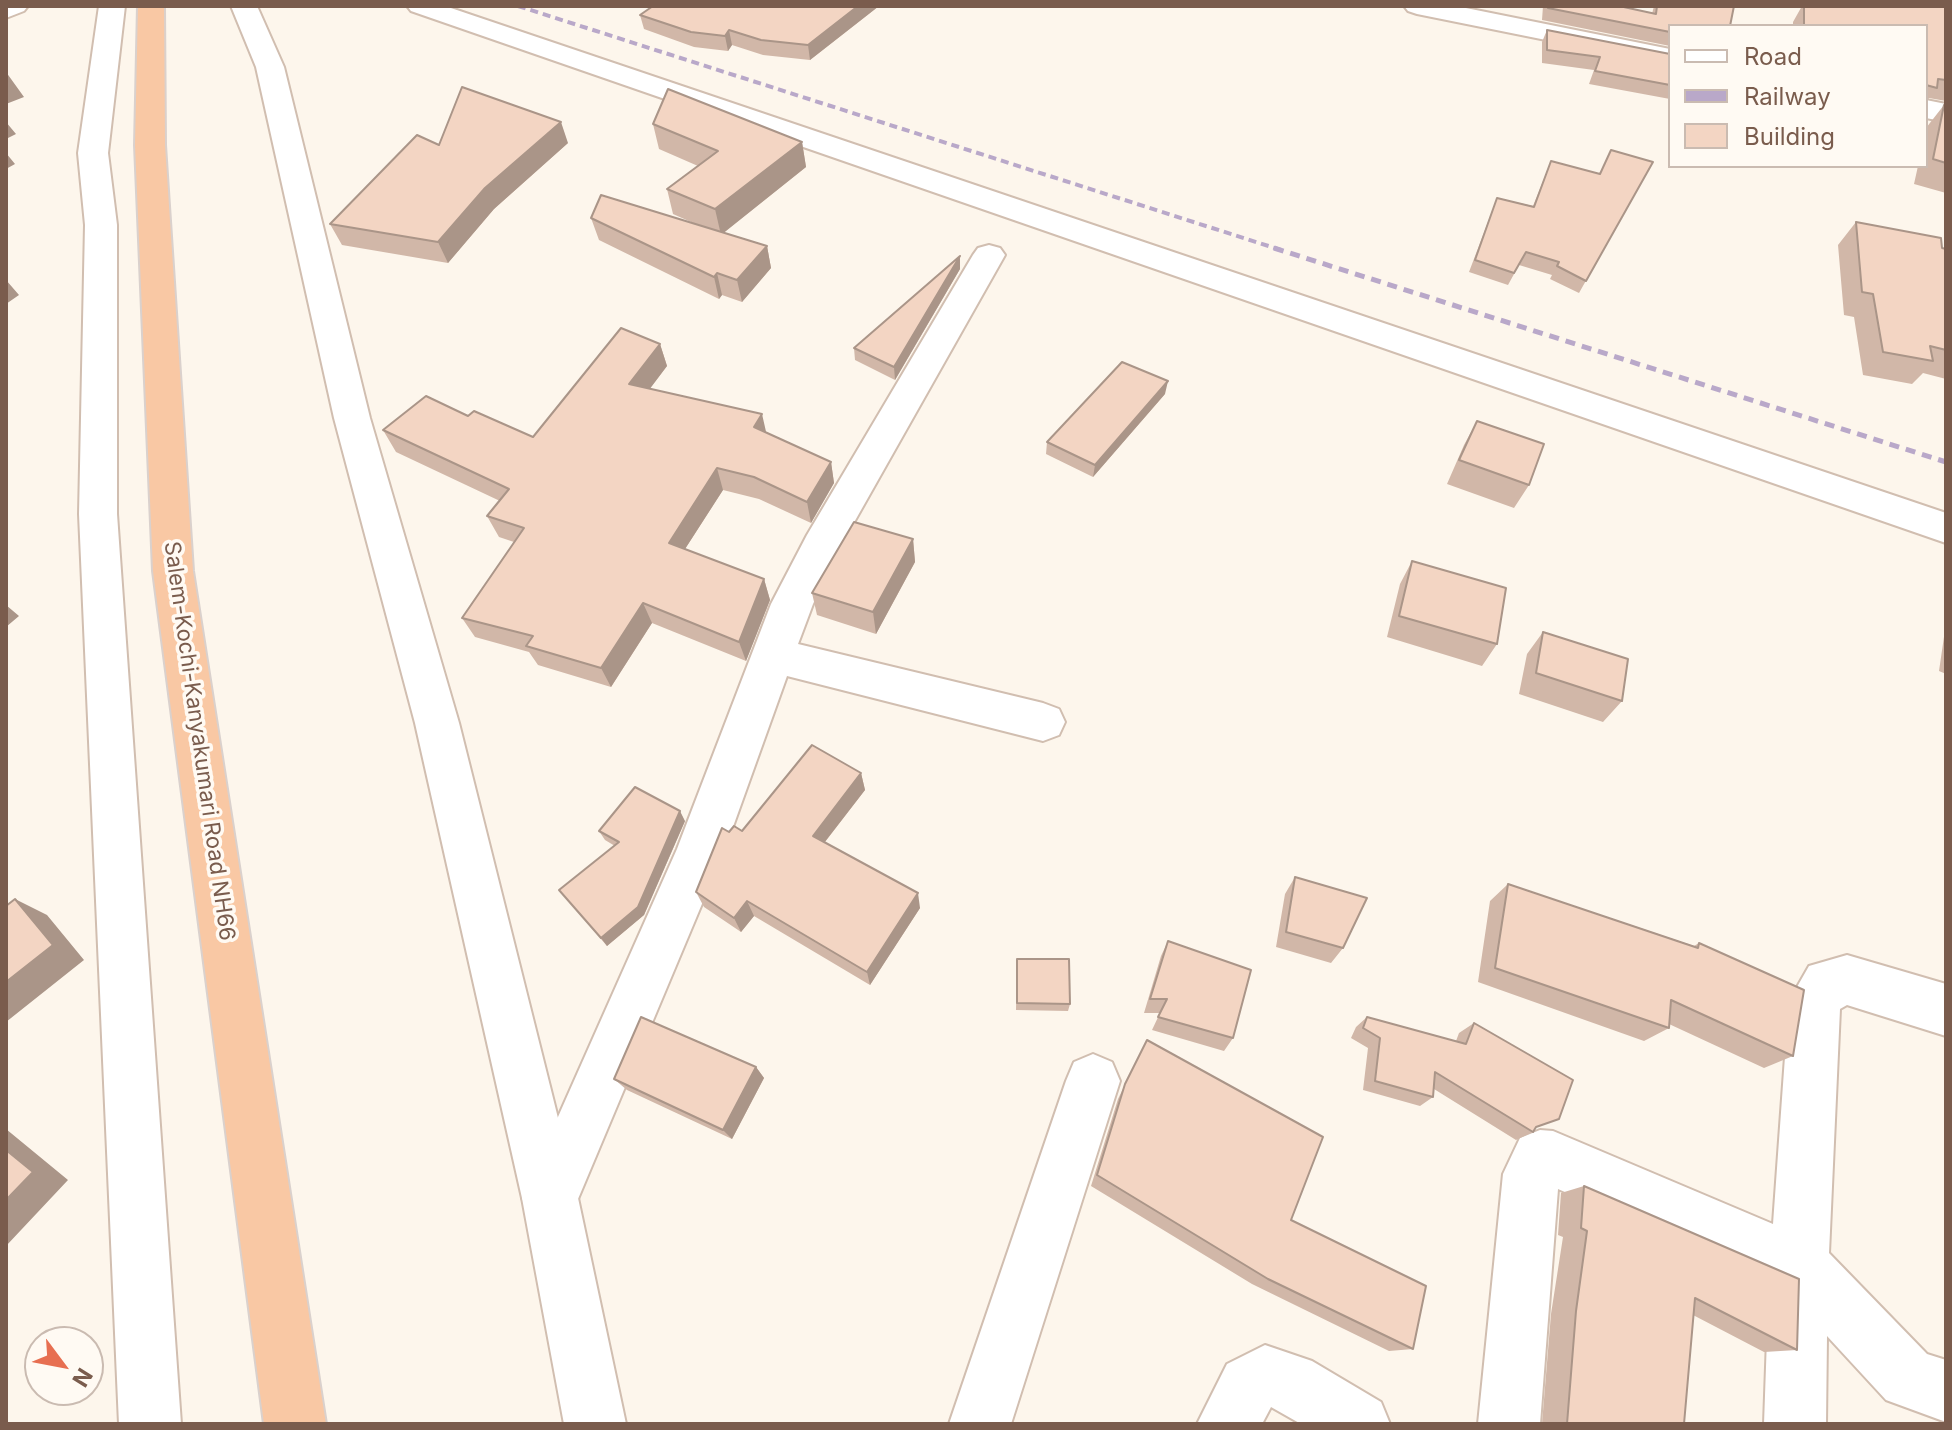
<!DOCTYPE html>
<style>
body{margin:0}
#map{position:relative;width:1952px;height:1430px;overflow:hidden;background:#fdf6ec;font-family:Inter,sans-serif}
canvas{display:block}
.frame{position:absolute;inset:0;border:8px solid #7a5c4d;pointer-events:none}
.legend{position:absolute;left:1668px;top:24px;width:260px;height:144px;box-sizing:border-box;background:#fffaf3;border:2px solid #cabbb1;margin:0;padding:10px 14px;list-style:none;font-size:24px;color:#7a5c4d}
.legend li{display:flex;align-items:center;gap:16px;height:40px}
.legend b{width:40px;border:2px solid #cabbb1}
.north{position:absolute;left:24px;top:1326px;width:80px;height:80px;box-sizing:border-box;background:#fffaf3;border:2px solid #cabbb1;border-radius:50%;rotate:122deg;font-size:22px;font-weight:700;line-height:32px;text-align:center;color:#7a5c4d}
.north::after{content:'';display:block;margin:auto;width:28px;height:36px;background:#e76f51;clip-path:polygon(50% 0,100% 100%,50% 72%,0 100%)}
</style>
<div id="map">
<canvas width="1952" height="1430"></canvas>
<div class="frame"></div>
<ul class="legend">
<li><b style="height:10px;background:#fff"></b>Road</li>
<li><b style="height:10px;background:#b9a8c9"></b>Railway</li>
<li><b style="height:22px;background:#f3d5c3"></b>Building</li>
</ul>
<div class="north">N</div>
</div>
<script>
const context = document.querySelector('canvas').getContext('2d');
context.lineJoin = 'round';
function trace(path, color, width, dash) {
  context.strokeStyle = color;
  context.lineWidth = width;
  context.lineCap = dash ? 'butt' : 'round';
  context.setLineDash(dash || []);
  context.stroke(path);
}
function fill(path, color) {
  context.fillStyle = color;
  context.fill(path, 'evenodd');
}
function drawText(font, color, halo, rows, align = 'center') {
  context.font = font + ' Inter,sans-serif';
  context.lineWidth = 7;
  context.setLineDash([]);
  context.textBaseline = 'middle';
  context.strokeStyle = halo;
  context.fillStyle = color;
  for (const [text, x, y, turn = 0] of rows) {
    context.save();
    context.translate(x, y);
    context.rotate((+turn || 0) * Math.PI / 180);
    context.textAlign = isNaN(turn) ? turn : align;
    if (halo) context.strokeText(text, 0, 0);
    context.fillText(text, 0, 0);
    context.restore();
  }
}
const minor = new Path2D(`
 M 407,6 L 445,6 L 1946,513 L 1946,543 L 411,11 Z
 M 1404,6 L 1456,6 L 1670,49 L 1670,65 L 1417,14 L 1408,11 Z
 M 1926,100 L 1946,104 L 1946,122 L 1926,118 Z
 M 989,245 L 1000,248 L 1005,255 L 839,549 L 813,604 L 798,644 L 1043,703 L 1059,709 L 1065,722 L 1059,735 L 1043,741 L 787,676 L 725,849 L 570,1218 L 550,1226 L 530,1218 L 522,1198 L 677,849 L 771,604 L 807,535 L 973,255 L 978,248 Z
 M 1847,955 L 1946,984 L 1946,1036 L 1847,1005 L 1840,1009 L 1829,1253 L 1927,1354 L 1946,1360 L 1946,1422 L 1886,1400 L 1827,1336 L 1826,1424 L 1764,1424 L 1769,1281 L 1558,1189 L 1540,1424 L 1478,1424 L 1503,1174 L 1520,1138 L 1540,1130 L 1553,1131 L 1773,1224 L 1789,1001 L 1809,966 Z
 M 1093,1054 L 1112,1062 L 1120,1081 L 1011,1424 L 949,1424 L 1066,1081 L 1074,1062 Z
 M 1265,1345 L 1312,1361 L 1381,1402 L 1390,1424 L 1301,1424 L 1271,1407 L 1262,1424 L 1197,1424 L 1227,1364 Z`);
const tertiary = new Path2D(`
 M 6,6 L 28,6 L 24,11 L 6,18 Z
 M 99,6 L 125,6 L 108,153 L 117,225 L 117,514 L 181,1424 L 119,1424 L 79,514 L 85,225 L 78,153 Z
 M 231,6 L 257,6 L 284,67 L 370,418 L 459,723 L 578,1198 L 626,1424 L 564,1424 L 522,1198 L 415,723 L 334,418 L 256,67 Z`);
const trunk = new Path2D(`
 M 138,6 L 164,6 L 165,145 L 193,571 L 326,1424 L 264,1424 L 153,571 L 135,145 Z`);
trace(minor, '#d1beb0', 4);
trace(tertiary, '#d1beb0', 4);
trace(trunk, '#dad1cd', 4);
fill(minor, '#fff');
fill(tertiary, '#fff');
fill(trunk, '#f9c8a4');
trace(new Path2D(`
 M 518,6 L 1281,250`), '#b9a8c9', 4, [8, 5]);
trace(new Path2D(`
 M 1274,248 L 1946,462`), '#b9a8c9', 5, [10, 7]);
fill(new Path2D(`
 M 879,6 L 810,60 L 763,55 L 732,45 L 728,51 L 694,47 L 644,29 L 640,15 Z
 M 1543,6 L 1619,6 L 1652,14 L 1654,6 L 1734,6 L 1670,26 L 1670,46 L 1542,20 Z
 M 1802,6 L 1946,6 L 1946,101 L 1929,98 L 1926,103 L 1926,26 L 1793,26 L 1793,22 Z
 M 1547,30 L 1670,54 L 1670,99 L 1589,84 L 1594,70 L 1542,63 L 1542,42 Z
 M 1944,105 L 1946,105 L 1946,193 L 1914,184 L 1918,166 L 1926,166 L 1926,128 Z
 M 653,124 L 802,142 L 806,167 L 723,233 L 767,246 L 771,268 L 742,302 L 722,295 L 719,299 L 599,240 L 591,218 L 700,226 L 673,214 L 667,189 L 698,166 L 659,149 Z
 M 568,143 L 494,209 L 448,263 L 342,245 L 330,224 L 439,145 Z
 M 1551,161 L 1600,174 L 1653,162 L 1579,293 L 1550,279 L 1552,275 L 1519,265 L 1508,285 L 1469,272 L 1497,198 L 1533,206 Z
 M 1856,222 L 1946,249 L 1946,379 L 1923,373 L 1912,384 L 1863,375 L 1854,317 L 1844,315 L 1838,245 Z
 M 960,256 L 960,269 L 895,380 L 855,360 L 854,348 Z
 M 660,344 L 667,366 L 650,388 L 766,432 L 831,462 L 834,483 L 811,523 L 759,499 L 723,490 L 685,549 L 764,579 L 770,600 L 746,661 L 652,623 L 611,687 L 538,665 L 529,652 L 475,637 L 462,618 L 514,542 L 499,537 L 487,516 L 500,501 L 396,452 L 383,430 L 468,416 L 533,437 Z
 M 1165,394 L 1093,477 L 1046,454 L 1047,442 Z
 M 1477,421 L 1529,485 L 1514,508 L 1447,484 L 1464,445 Z
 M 913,539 L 915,562 L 876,634 L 817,615 L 812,593 Z
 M 1412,561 L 1497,644 L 1482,666 L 1387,637 L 1400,584 Z
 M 1946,623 L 1946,674 L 1939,671 Z
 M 1543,632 L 1622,701 L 1603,722 L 1519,694 L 1527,654 Z
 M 861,773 L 865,790 L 825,842 L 920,908 L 870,985 L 754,916 L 741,932 L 704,907 L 696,892 L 729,832 L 742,831 Z
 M 685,821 L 644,915 L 607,946 L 559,890 L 615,846 L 605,840 L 599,831 Z
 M 1295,877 L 1343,948 L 1331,963 L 1276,947 L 1285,894 Z
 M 1508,884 L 1694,946 L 1699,943 L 1793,1056 L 1764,1068 L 1669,1024 L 1669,1028 L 1644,1041 L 1478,982 L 1490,901 Z
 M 1168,941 L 1233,1038 L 1224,1051 L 1152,1030 L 1160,1013 L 1144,1013 L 1161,956 Z
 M 1017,959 L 1070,1004 L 1068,1011 L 1016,1010 Z
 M 1367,1017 L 1456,1041 L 1459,1033 L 1474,1023 L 1535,1129 L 1533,1132 L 1516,1140 L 1434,1089 L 1433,1097 L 1420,1106 L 1363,1090 L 1368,1048 L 1351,1038 L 1356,1027 Z
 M 1147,1040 L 1291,1220 L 1413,1349 L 1389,1351 L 1252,1284 L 1091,1186 L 1118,1099 Z
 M 756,1067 L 764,1078 L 732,1139 L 627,1090 L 614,1079 Z
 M 1584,1186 L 1797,1350 L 1764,1352 L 1693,1315 L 1684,1424 L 1542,1424 L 1551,1314 L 1563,1237 L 1558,1235 L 1561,1193 Z`), '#d1b7a8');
fill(new Path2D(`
 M 858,6 L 879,6 L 810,60 L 808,45 Z
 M 729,30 L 732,45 L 728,51 L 725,36 Z
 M 6,72 L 24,97 L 6,104 Z
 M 6,122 L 16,134 L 6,139 Z
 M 561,122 L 568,143 L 494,209 L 448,263 L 438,242 L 485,188 Z
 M 802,142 L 806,167 L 721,235 L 715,209 Z
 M 6,153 L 15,164 L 6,169 Z
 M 767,246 L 771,268 L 742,302 L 737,280 Z
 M 960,256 L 960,269 L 895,380 L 894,367 Z
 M 717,273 L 722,295 L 719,299 L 714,277 Z
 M 6,280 L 19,295 L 6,304 Z
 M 660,344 L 667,366 L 637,406 L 629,384 Z
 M 1168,381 L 1165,394 L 1093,477 L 1095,465 Z
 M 762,414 L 767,436 L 754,427 Z
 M 831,462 L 834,483 L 811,523 L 807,502 Z
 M 717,468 L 723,490 L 676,563 L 669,543 Z
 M 913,539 L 915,562 L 876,634 L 873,612 Z
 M 764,579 L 770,600 L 746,661 L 739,642 Z
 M 643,603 L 652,623 L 611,687 L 601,668 Z
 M 6,605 L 19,616 L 6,627 Z
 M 861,773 L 865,790 L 817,852 L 813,836 Z
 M 680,811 L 685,821 L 644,915 L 607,946 L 601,938 Z
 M 918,893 L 920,908 L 870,985 L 867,972 Z
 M 15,899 L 47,915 L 84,960 L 6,1022 L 6,982 Z
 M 747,901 L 754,916 L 741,932 L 734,918 Z
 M 756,1067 L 764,1078 L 732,1139 L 723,1130 Z
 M 6,1129 L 68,1180 L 6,1246 Z`), '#aa9588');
const building = new Path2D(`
 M 653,6 L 858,6 L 808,45 L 761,40 L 729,30 L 725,36 L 691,32 L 640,15 Z
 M 1548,6 L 1619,6 L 1656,14 L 1657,6 L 1734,6 L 1730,26 L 1670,26 L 1670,32 L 1548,8 Z
 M 1804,6 L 1826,6 L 1835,7 L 1835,6 L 1946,6 L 1946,80 L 1938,79 L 1937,88 L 1926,85 L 1926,26 L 1804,26 Z
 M 1547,30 L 1670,54 L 1670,85 L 1595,71 L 1600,57 L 1547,50 Z
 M 462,87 L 561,122 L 485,188 L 438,242 L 330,224 L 417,135 L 439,145 Z
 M 668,89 L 802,142 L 715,209 L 667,189 L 718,151 L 653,124 Z
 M 1944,105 L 1946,105 L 1946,163 L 1933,159 Z
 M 1611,150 L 1653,162 L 1586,281 L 1557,266 L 1559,262 L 1526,252 L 1514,273 L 1475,260 L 1497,198 L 1534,207 L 1551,161 L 1600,174 Z
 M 601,195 L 767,246 L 737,280 L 717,273 L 714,277 L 591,218 Z
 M 1856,222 L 1941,238 L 1942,248 L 1946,249 L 1946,350 L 1930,346 L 1933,361 L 1883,352 L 1873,294 L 1862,292 Z
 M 960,256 L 894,367 L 854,348 Z
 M 621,328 L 660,344 L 629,384 L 762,414 L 754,427 L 831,462 L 807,502 L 754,477 L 717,468 L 669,543 L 764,579 L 739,642 L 643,603 L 601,668 L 526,646 L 533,636 L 462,618 L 524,528 L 487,516 L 509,489 L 383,430 L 426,396 L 468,416 L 474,411 L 533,437 Z
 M 1122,362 L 1168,381 L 1095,465 L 1047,442 Z
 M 1477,421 L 1544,444 L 1529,485 L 1459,460 Z
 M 854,522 L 913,539 L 873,612 L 812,593 Z
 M 1412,561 L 1506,588 L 1497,644 L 1399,616 Z
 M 1543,632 L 1628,659 L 1622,701 L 1536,673 Z
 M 812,745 L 861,773 L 813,836 L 918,893 L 867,972 L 747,901 L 734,918 L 696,892 L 722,828 L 729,832 L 734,826 L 742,831 Z
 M 635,787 L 680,811 L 638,907 L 601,938 L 559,890 L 619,842 L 599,831 Z
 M 1295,877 L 1367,898 L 1343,948 L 1286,932 Z
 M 1508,884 L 1698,948 L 1699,943 L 1804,990 L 1793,1056 L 1671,1000 L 1669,1028 L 1495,968 Z
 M 15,899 L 53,945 L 6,982 L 6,906 Z
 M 1168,941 L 1251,970 L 1233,1038 L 1158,1017 L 1167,999 L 1150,999 Z
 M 1017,959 L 1069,959 L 1070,1004 L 1017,1003 Z
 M 641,1017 L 756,1067 L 723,1130 L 614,1079 Z
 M 1367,1017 L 1466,1044 L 1474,1023 L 1573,1080 L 1559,1119 L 1536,1127 L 1533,1132 L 1435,1072 L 1433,1097 L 1375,1081 L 1380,1038 L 1363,1028 Z
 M 1147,1040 L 1323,1137 L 1291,1220 L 1426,1286 L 1413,1349 L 1268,1279 L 1097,1175 L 1125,1084 Z
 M 6,1150 L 33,1172 L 6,1200 Z
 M 1584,1186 L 1799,1279 L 1797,1350 L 1695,1298 L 1684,1424 L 1567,1424 L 1576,1311 L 1587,1231 L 1581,1228 Z`);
fill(building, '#f3d5c3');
trace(building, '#aa9588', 2);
drawText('22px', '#7a5c4d', '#fffaf3', [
 ["Salem-Kochi-Kanyakumari Road NH66",199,741,82]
]);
</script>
